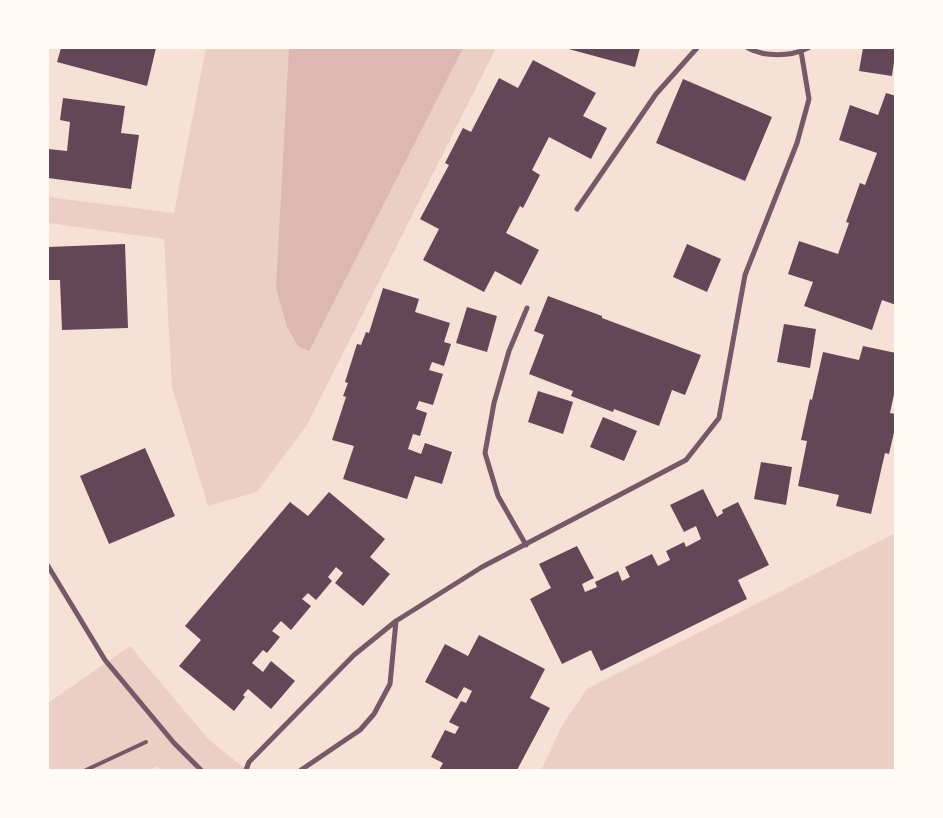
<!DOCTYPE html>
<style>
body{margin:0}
#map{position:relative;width:943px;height:818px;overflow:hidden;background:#f7e1d7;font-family:Manrope,sans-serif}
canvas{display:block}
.frame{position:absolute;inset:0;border:49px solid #fffaf5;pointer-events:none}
</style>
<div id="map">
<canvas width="943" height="818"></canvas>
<div class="frame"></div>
</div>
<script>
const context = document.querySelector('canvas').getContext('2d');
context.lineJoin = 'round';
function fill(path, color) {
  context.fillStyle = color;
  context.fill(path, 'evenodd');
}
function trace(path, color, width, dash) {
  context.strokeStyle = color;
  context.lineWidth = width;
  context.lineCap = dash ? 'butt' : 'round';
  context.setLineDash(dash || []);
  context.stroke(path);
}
fill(new Path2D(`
 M 206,48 L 496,48 L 307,425 L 257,492 L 208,506 L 172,387 L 164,239 L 48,223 L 48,197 L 174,213 Z
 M 895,529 L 895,770 L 541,770 L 563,724 L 587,689 L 894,534 Z
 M 130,646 L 209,740 L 247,770 L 162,770 L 157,766 L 151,770 L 48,770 L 48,703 Z`), '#ebcfc5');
fill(new Path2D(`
 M 289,48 L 463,48 L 309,351 L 298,346 L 287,327 L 276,288 Z`), '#dcb8b0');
fill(new Path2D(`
 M 61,48 L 156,48 L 147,86 L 57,62 Z
 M 565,48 L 640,48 L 635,67 Z
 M 863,48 L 896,48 L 892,76 L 859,71 Z
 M 533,60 L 596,93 L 583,116 L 607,128 L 591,159 L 549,137 L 532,170 L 540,175 L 523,208 L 520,206 L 506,233 L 539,250 L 521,285 L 495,271 L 484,292 L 423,260 L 439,229 L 420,219 L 449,165 L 445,163 L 463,128 L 471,132 L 499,78 L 518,88 Z
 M 683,79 L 772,117 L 745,181 L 656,143 Z
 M 886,93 L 896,96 L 896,305 L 882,300 L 872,330 L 804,306 L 813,282 L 788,274 L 799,241 L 838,254 L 849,223 L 846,222 L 860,183 L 865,185 L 877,153 L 839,140 L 850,105 L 878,115 Z
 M 63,98 L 125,106 L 121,133 L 139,135 L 131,189 L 48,178 L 48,149 L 67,151 L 70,122 L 60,120 Z
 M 125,244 L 128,328 L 62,330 L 60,280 L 48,280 L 48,247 Z
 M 687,244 L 721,259 L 707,292 L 673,277 Z
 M 383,288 L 419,299 L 415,312 L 450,323 L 444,342 L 451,344 L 444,366 L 432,362 L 429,370 L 443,374 L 433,405 L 419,401 L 416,409 L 427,413 L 420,436 L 413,434 L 408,449 L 421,454 L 425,443 L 452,452 L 442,484 L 415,476 L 407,499 L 343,479 L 354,446 L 332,440 L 346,397 L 343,396 L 348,383 L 345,382 L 357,344 L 361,345 L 366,332 L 369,333 Z
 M 548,296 L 602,316 L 602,318 L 701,355 L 685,395 L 672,390 L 659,426 L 614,409 L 613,412 L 571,396 L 573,391 L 529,374 L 544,335 L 534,331 Z
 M 467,307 L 497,316 L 487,352 L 456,343 Z
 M 784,324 L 816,329 L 810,368 L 777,362 Z
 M 863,346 L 896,353 L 896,385 L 890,413 L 896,414 L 896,424 L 889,454 L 885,453 L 871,514 L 836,506 L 839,495 L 798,486 L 807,441 L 801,440 L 810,399 L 812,400 L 823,352 L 859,360 Z
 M 538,391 L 573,402 L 563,434 L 528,422 Z
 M 603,417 L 637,431 L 624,461 L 590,447 Z
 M 145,448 L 175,516 L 109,544 L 80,476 Z
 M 761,462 L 792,467 L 786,505 L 754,499 Z
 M 703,489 L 717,517 L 723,513 L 722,510 L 738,502 L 769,565 L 738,580 L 747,599 L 601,671 L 591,650 L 562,664 L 530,599 L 551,588 L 539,564 L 577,546 L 594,578 L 582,584 L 585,592 L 597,587 L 595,582 L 618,571 L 622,581 L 630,577 L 625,567 L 652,554 L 658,566 L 670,560 L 666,551 L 684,542 L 686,547 L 701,539 L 696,526 L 684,532 L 670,505 Z
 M 329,492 L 385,539 L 370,557 L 390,574 L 363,606 L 335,583 L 343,573 L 336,567 L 328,577 L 332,581 L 316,600 L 308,593 L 302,599 L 311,606 L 291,630 L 281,621 L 272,631 L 280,637 L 267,653 L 263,650 L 252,663 L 263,672 L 271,661 L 295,681 L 271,709 L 248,689 L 243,695 L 245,697 L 234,711 L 179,666 L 201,640 L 185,626 L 290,502 L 308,516 Z
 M 479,635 L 545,669 L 530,698 L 550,708 L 517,770 L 439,770 L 443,763 L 431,757 L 445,730 L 455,734 L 459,727 L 449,722 L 461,701 L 466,703 L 472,691 L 464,687 L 457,699 L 425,682 L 445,644 L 468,656 Z`), '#644757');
trace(new Path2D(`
 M 86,770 L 146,742`), '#755966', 4);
trace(new Path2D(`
 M 748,48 C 765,57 790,57 808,48
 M 577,209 L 656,94 L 697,48
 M 526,545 L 498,496 L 485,453 L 494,403 L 509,351 L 527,308
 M 48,566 L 105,660 L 174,743 L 201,770
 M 246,770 L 249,762 L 354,655 L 396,621 L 482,567 L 686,460 L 719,418 L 745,275 L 797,143 L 809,99 L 801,51
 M 301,770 L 360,730 L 374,714 L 390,684 L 396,621`), '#755966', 5);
</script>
